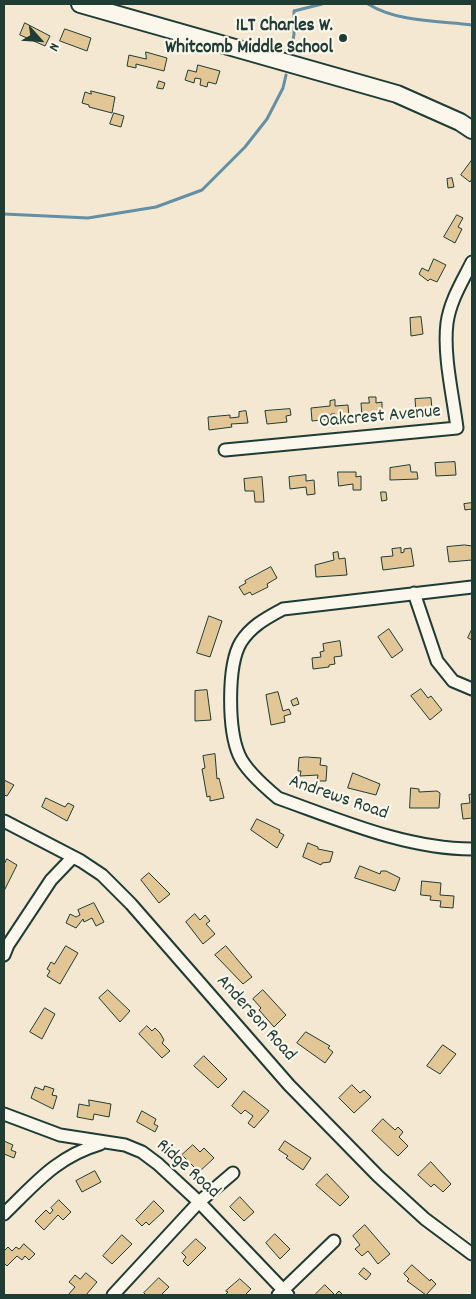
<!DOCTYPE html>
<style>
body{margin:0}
#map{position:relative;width:476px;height:1299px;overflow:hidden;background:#f4e8d2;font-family:Dekko,sans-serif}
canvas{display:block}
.frame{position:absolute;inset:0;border:5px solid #1f3d34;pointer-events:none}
.north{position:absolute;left:15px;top:15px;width:50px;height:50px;-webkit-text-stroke:4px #fbf7ec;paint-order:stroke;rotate:116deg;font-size:14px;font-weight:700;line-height:20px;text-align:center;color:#1f3d34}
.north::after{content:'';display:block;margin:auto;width:18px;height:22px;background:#1f3d34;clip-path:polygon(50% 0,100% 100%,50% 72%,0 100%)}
</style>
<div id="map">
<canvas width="476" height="1299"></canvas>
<div class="frame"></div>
<div class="north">N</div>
</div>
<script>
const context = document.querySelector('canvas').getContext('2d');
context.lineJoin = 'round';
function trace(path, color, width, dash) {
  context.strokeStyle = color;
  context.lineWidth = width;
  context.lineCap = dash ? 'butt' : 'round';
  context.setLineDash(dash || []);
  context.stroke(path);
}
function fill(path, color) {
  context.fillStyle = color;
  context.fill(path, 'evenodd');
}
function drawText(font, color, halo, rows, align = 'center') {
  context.font = font + ' Dekko,sans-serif';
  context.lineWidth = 4.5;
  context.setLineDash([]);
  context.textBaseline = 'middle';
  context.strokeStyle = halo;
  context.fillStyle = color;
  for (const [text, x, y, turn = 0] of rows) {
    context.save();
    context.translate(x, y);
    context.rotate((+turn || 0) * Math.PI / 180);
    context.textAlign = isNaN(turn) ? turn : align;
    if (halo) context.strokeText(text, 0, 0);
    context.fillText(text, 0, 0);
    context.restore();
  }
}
trace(new Path2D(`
 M 368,4 C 397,22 438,21 472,25
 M 291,52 L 294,34 L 294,11 L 322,4
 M 4,214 L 88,218 L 156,207 L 202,190 L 245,147 L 267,119 L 283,88 L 286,75`), '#648fa4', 3);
const building = new Path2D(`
 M 25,23 L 50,36 L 45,46 L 20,35 Z
 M 65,29 L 91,38 L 87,51 L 60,41 Z
 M 146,52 L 167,58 L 164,71 L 136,64 L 136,68 L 127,66 L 129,55 L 146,59 Z
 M 198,65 L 220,71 L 216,84 L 208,82 L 207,87 L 200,85 L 201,79 L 195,78 L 194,83 L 185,80 L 188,70 L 196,72 Z
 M 159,81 L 165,83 L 163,89 L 157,88 Z
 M 91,91 L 115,97 L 112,113 L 89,107 L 89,105 L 82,103 L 85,92 L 91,94 Z
 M 114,113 L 124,116 L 121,127 L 110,124 Z
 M 472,160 L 472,179 L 470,182 L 461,175 Z
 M 452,178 L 454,187 L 448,188 L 447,179 Z
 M 457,215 L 463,218 L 458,227 L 462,229 L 455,243 L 444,237 Z
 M 434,259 L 446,265 L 437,282 L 430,279 L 428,281 L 419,274 L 422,268 L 428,271 Z
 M 421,317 L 423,334 L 411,336 L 410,318 Z
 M 369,397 L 376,397 L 376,403 L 382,402 L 382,409 L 378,409 L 378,415 L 362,416 L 361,403 L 369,403 Z
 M 431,398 L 432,410 L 416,411 L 415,399 Z
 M 335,400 L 335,406 L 348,405 L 349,417 L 336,419 L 335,414 L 331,414 L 331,419 L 312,421 L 311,408 L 330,406 L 330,401 Z
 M 290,409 L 291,415 L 286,416 L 287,422 L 267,424 L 265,411 Z
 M 246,411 L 248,423 L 231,424 L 232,427 L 209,430 L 208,417 L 230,415 L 230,418 L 239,417 L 239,412 Z
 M 455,462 L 456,475 L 436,476 L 435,463 Z
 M 410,465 L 411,472 L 417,472 L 418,479 L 390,480 L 390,468 Z
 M 338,472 L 356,472 L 356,477 L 361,476 L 361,490 L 353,490 L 353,484 L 339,486 Z
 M 306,475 L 306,481 L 314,480 L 315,494 L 307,495 L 306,487 L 290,489 L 289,477 Z
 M 262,477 L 264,502 L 255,502 L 254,491 L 245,491 L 244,479 Z
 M 381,492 L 386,492 L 387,500 L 382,501 Z
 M 472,503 L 472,509 L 465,510 L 464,504 Z
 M 465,545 L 472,546 L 472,560 L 449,562 L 447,547 Z
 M 401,548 L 401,553 L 404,552 L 404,549 L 411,548 L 414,566 L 383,570 L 381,557 L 393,556 L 392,549 Z
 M 338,552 L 339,559 L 345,558 L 347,575 L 316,577 L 315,565 L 334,560 L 333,553 Z
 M 271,567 L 277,578 L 267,584 L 268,587 L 252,595 L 250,592 L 244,595 L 239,587 L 246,583 L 245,581 Z
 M 209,616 L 222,621 L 210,657 L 197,653 Z
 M 389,629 L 403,650 L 392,658 L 378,637 Z
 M 472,629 L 472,640 L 468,638 Z
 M 340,641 L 342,656 L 334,657 L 335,664 L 329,665 L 329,667 L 313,669 L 312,658 L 321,657 L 320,652 L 324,651 L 323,644 Z
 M 421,689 L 428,698 L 431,696 L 442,710 L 430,720 L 411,696 Z
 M 207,690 L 211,720 L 195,721 L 195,691 Z
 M 278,692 L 283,711 L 289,709 L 291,714 L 284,716 L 285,722 L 271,725 L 266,695 Z
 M 297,698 L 299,704 L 293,706 L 291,701 Z
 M 215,754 L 217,779 L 219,778 L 224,798 L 210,801 L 210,796 L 207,797 L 202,769 L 205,768 L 203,756 Z
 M 307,757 L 321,758 L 320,765 L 327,766 L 326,781 L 317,781 L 318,775 L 300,776 L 301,771 L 298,771 L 299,758 Z
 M 353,773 L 380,784 L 376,795 L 348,788 Z
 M 4,780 L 14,785 L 7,796 L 4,795 Z
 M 411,788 L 419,789 L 419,792 L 437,791 L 440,793 L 439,808 L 410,808 Z
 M 472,794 L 472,818 L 463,819 L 461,804 L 470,803 L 469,795 Z
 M 46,798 L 65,807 L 68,803 L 74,806 L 67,821 L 42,807 Z
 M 257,819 L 280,830 L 279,832 L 284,835 L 277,848 L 251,830 Z
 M 308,843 L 318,847 L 318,849 L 333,852 L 330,862 L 322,863 L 321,865 L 303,857 Z
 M 7,859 L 17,865 L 4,891 L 4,865 Z
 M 360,866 L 380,874 L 381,871 L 386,871 L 400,878 L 395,891 L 355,878 Z
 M 149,873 L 170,894 L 159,903 L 141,880 Z
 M 422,881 L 441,883 L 440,895 L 454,896 L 453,908 L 440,907 L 441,901 L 430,900 L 431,896 L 421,895 Z
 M 94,903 L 104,922 L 96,926 L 92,918 L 84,922 L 83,919 L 76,928 L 66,923 L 70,914 L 76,917 L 80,915 L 78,910 Z
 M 195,914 L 200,920 L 205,915 L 210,921 L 206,924 L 215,934 L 203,944 L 186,922 Z
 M 66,946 L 78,953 L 60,984 L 47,976 L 50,971 L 47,969 L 51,962 L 54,964 Z
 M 226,946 L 252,977 L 243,984 L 215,955 Z
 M 108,990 L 130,1011 L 120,1022 L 99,998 Z
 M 263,990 L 286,1015 L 274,1027 L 259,1010 L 261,1008 L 253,999 Z
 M 45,1008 L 55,1014 L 42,1039 L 30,1032 Z
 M 147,1026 L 152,1031 L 155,1028 L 160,1033 L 164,1040 L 162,1043 L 170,1051 L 162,1058 L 139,1034 Z
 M 306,1032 L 330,1046 L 328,1048 L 333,1052 L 325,1063 L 297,1043 Z
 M 443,1045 L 456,1054 L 440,1074 L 427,1066 Z
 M 204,1056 L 227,1079 L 218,1088 L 194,1066 Z
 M 352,1085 L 360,1093 L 364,1090 L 371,1097 L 354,1113 L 339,1098 Z
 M 45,1086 L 54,1089 L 52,1095 L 57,1096 L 53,1109 L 31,1098 L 35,1087 L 43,1090 Z
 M 244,1091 L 269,1111 L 254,1128 L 248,1123 L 253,1116 L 245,1110 L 241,1114 L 232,1106 Z
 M 89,1100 L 111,1104 L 109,1117 L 94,1114 L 93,1120 L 77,1117 L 79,1104 L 89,1106 Z
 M 142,1111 L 156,1119 L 154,1124 L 158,1126 L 155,1132 L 137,1122 Z
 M 383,1119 L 395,1130 L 398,1127 L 403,1132 L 399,1137 L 408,1146 L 398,1156 L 372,1131 Z
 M 4,1141 L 13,1145 L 11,1150 L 16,1152 L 14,1158 L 4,1154 Z
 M 285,1141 L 311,1158 L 303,1170 L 286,1158 L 288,1156 L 279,1150 Z
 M 193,1145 L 200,1152 L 204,1148 L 214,1158 L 199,1172 L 182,1155 Z
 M 431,1162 L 451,1184 L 443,1192 L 434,1184 L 431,1187 L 418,1175 Z
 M 95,1171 L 101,1182 L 82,1192 L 76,1181 Z
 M 327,1174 L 349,1197 L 340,1206 L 316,1185 Z
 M 240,1197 L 254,1212 L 244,1221 L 230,1207 Z
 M 59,1200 L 71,1212 L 63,1220 L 58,1215 L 44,1230 L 35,1221 L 46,1210 L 50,1214 L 53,1210 L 51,1208 Z
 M 154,1201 L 164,1211 L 149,1225 L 146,1222 L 142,1226 L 136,1220 Z
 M 365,1225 L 390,1254 L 378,1264 L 368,1251 L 362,1256 L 355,1249 L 360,1245 L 353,1236 Z
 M 275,1234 L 290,1249 L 280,1259 L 266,1243 Z
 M 122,1235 L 132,1244 L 112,1264 L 103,1256 Z
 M 196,1239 L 206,1248 L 188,1266 L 183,1261 L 186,1257 L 182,1253 Z
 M 24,1244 L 35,1254 L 29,1260 L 25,1256 L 22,1260 L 17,1256 L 7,1266 L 4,1263 L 4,1251 L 8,1247 L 12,1251 L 16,1247 L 19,1249 Z
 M 412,1265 L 430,1281 L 431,1279 L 436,1284 L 426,1295 L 407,1281 L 409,1279 L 404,1274 Z
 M 364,1268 L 371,1274 L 366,1280 L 359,1274 Z
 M 86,1273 L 97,1282 L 86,1295 L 68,1295 L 75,1287 L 69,1282 L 75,1275 L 80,1279 Z
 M 159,1278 L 169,1287 L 161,1295 L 146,1295 L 144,1293 Z
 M 240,1279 L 251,1289 L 245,1295 L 225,1295 L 228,1292 L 226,1291 Z
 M 325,1285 L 335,1295 L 339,1291 L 343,1295 L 317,1295 L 316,1294 Z`);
fill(building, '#e2c696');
trace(building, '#1f3d34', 1);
const street = new Path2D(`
 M 225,450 L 457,428 C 453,396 443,355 447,323 C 450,301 462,282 472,262
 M 472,587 L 283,609 C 267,618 252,625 241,642 C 227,665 228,730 239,755 C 245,769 266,788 278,798 C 340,820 406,849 472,849
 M 414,593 L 437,661 L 453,681 L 472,689
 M 4,821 L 81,861 L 102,875 L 131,904 L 289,1085 L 378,1176 L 425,1219 L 472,1254
 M 4,955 L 8,945 L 51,880 L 73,857
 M 4,1114 L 60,1135 L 125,1145 L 142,1152 L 158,1164 L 199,1202 L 288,1295
 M 4,1214 C 35,1184 56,1157 100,1144
 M 113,1295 L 199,1202 L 233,1173
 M 278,1295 L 334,1241`);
const secondary = new Path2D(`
 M 80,4 L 397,94 L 460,122 L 472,130`);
trace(street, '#1f3d34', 15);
trace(secondary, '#1f3d34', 20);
trace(street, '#fbf7ec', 11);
trace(secondary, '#fbf7ec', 16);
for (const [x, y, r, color] of [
 [343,38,5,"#1f3d34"]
]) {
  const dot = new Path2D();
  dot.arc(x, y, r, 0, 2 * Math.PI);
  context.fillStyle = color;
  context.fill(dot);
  trace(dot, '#fbf7ec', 2);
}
drawText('bold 19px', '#1f3d34', '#fbf7ec', [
 ["1LT Charles W.",333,27],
 ["Whitcomb Middle School",333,49]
], 'right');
drawText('19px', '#1f3d34', '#fbf7ec', [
 ["Oakcrest Avenue",380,418,-5],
 ["Andrews Road",338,799,19],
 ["Anderson Road",255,1019,48],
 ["Ridge Road",187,1170,42]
]);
</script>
